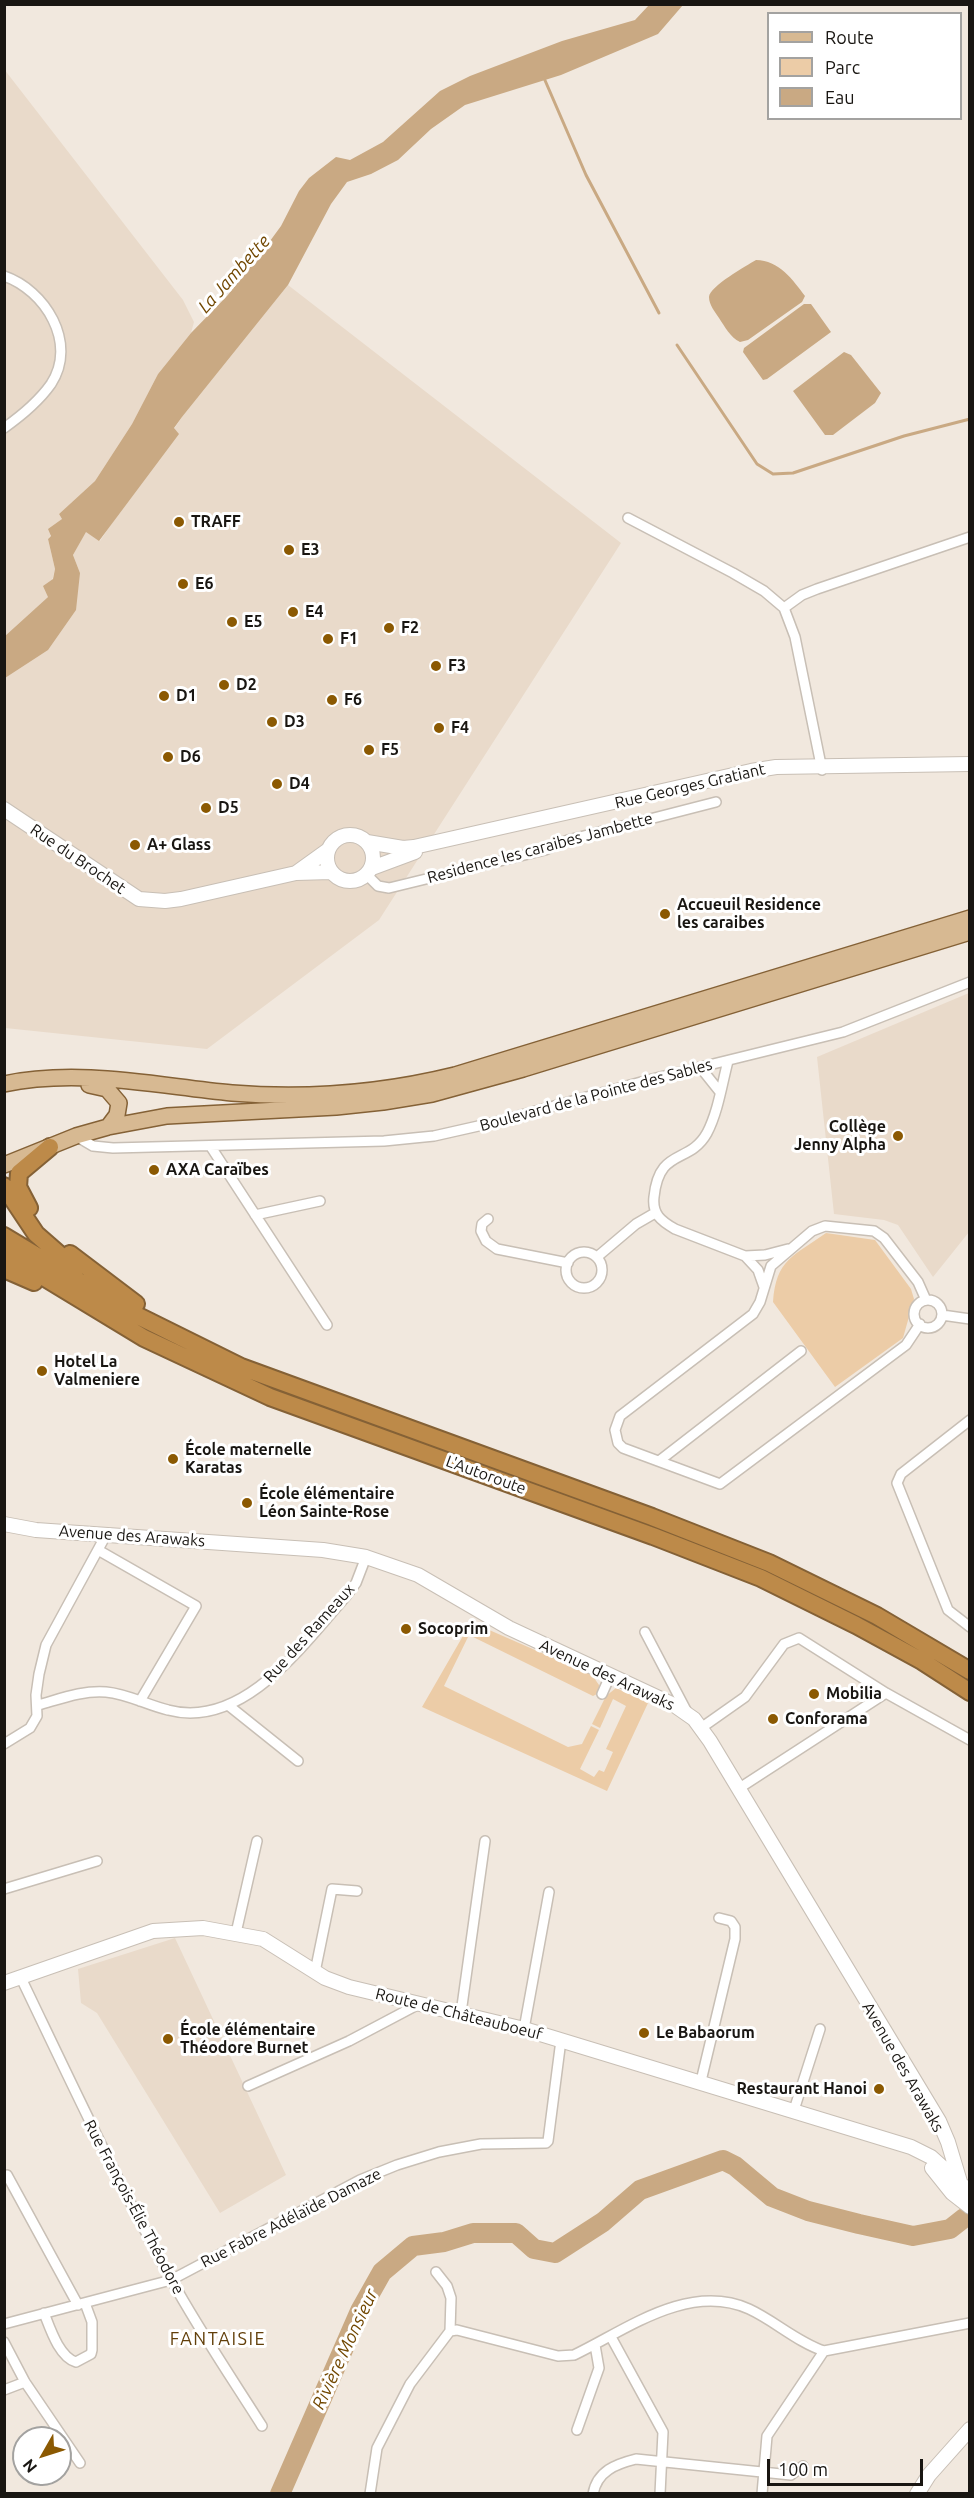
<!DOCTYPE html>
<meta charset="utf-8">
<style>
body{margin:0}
#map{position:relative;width:974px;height:2498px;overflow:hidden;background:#f1e8de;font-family:Ubuntu,sans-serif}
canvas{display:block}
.frame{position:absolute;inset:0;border:6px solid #191612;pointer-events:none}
.legend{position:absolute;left:767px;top:12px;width:195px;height:108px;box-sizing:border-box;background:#fff;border:2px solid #a3a2a0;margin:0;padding:8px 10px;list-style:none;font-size:18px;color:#191612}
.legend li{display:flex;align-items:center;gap:12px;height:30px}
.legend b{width:30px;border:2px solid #a3a2a0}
.north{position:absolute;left:12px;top:2426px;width:60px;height:60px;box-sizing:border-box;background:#fff;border:2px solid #a3a2a0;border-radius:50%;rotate:231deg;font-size:16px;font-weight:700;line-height:24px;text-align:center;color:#191612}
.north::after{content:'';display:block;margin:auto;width:21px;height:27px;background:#8b5902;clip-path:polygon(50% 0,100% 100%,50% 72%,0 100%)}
.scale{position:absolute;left:767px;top:2459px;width:156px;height:27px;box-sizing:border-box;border:3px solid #191612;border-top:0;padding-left:8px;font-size:18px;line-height:21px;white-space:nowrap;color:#191612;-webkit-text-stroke:4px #fff;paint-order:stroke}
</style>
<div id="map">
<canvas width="974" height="2498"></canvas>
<div class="frame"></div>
<ul class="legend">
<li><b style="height:8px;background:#d7b992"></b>Route</li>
<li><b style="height:16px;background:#eccca7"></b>Parc</li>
<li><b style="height:16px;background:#c9a983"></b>Eau</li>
</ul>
<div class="north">N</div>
<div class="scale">100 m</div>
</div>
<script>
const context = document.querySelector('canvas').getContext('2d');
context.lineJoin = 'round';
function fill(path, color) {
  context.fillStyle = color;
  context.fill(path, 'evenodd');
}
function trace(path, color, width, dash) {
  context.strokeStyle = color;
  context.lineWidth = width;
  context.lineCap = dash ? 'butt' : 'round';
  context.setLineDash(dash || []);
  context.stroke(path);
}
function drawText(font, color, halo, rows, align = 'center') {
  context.font = font + ' Ubuntu,sans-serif';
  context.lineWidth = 6;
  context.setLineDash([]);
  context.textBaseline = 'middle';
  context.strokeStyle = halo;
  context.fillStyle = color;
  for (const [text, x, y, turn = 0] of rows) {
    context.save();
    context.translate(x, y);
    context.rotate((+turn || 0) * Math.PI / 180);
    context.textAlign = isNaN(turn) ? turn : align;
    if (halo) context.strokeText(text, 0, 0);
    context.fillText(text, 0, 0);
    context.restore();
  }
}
fill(new Path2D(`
 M 4,69 L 183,300 L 194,322 L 191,333 L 158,374 L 132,424 L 95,481 L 59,514 L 62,519 L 48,539 L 55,569 L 48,597 L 5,636 Z
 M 288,285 L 621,543 L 379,920 L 207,1049 L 5,1028 L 4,678 L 80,573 L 73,555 L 86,531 L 100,541 L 182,417 Z
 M 969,993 L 969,1232 L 933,1277 L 898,1225 L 884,1220 L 834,1214 L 817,1057 Z
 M 175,1938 L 286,2175 L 220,2213 L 97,2013 L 81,2003 L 78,1969 Z`), '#e9daca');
fill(new Path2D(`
 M 826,1233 L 875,1240 L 911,1289 L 914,1299 L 903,1338 L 835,1387 L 773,1302 C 776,1259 794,1256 826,1233 Z
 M 471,1622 L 592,1675 L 599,1685 L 599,1693 L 593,1696 L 469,1635 L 444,1686 L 568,1747 L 582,1744 L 591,1726 L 599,1730 L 580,1769 L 594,1777 L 599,1770 L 604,1772 L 613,1752 L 606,1749 L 626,1706 L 613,1699 L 600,1728 L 592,1724 L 606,1696 L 616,1688 L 648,1703 L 607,1791 L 422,1707 Z`), '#eccca7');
fill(new Path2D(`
 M 649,5 L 683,5 L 658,34 L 561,75 L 465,105 L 431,129 L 398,160 L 371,174 L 347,182 L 331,204 L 288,285 L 182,417 L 174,428 L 179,434 L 99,541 L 86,532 L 73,555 L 80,573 L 76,610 L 48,650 L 5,678 L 5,636 L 48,597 L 43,586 L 53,579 L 55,569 L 48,539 L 51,536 L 48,529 L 62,519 L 59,514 L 95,481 L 132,424 L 158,374 L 191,333 L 227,296 L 259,256 L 281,226 L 299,191 L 309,178 L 336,157 L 350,160 L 383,142 L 440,91 L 470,76 L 562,41 L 635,20 Z
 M 756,260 C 779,260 793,280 805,296 L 802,302 L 748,340 L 740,342 C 730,337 725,327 719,318 C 715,312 709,305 709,297 C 710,286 746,266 756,260 Z
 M 804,304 L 811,304 L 831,332 L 767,379 L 763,380 L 743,352 L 744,348 Z
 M 844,352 L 851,355 L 881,393 L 875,403 L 833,435 L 825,435 L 793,391 Z`), '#c9a983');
trace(new Path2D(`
 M 544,78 L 586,175 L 659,313
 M 677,345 L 757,464 L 773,474 L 793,473 L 904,436 L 970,419`), '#c9a983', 3);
trace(new Path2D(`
 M 280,2494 L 360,2311 L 382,2272 L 413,2246 L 444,2242 L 473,2233 L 516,2233 L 534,2249 L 555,2253 L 603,2222 L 640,2190 L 723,2160 L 735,2166 L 772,2197 L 808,2211 L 859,2224 L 913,2236 L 950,2229 L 964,2218`), '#c9a983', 20);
const street = new Path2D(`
 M 4,276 C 45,290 78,343 51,384 C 39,401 21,416 4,428
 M 628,518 L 733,573 L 764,591 L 784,608 L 795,637 L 822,770
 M 784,608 L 802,595 L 817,589 L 970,537
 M 367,875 L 378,886 L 389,888 L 545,850 L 568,840 L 716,802
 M 728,1061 C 722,1084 718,1112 707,1133 C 689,1165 659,1147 654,1197 C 652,1214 661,1221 675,1229 L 745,1256 L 765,1255 L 788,1249
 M 700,1067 L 720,1092
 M 76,1136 L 93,1146 L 113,1148 L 384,1141 L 434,1136 L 496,1122 L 652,1079 L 843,1032 L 970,982
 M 211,1147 L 327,1325
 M 255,1215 L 320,1201
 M 488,1219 L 482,1224 L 481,1231 L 486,1241 L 497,1249 L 568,1263
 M566 1270a18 18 0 1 1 36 0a18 18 0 1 1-36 0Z
 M 745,1256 L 758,1270 L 764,1287
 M 597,1257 L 636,1224 L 655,1213
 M914 1314a14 14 0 1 1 28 0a14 14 0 1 1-28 0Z
 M 942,1315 L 970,1319
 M 920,1324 L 906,1345 L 720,1484 L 623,1448 L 618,1443 L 615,1430 L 620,1416 L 753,1314 L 760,1302 L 771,1266 L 812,1231 L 825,1226 L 874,1231 L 884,1238 L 918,1282 L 926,1300
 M 970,1420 L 901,1474 L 897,1483 L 948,1610 L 970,1627
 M 659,1461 L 801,1351
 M 98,1550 L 196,1606 L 140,1701
 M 645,1632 L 687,1712
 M 602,1694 L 610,1676
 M 38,1705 C 60,1699 83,1690 106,1692 C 128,1694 147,1705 168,1710 C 243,1730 304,1644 347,1595 L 356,1583 L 366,1557
 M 228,1705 L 298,1761
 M 701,1728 L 745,1697 L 784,1644 L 799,1638 L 886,1693 L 970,1740
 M 4,1744 L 30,1728 L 37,1716 L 36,1695 L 39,1674 L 46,1645 L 106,1535
 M 738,1789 L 886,1693
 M 4,1889 L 97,1861
 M 236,1933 L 257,1841
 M 315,1972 L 332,1889 L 357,1891
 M 21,1978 C 70,2080 117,2181 171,2279 C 199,2330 231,2377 262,2426
 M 461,2013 L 485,1841
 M 524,2029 L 549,1892
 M 701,2081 L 735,1939 L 735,1927 L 731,1921 L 719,1918
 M 248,2086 L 349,2041 L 419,2004
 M 794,2110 L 820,2029
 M 7,2175 L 78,2305
 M 44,2313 C 50,2328 59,2357 76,2362 L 91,2354 L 92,2350 L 92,2322 L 85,2303
 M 4,2324 L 171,2280 L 360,2180 L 397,2165 L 439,2152 L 481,2144 L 546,2143 L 548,2141 L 561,2040
 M 450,2331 L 457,2330 L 558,2356 L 574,2355 C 626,2330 688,2282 749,2309 C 775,2321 797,2342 824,2351 L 970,2323
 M 611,2337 L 663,2432 L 660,2494
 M 4,2342 L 25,2382 L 80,2463
 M 4,2390 L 25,2382
 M 577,2430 L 599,2368 L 595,2345
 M 370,2494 L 377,2448 L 410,2384 L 450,2331 L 451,2298 L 447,2286 L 436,2272
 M 593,2494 C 597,2471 616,2464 636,2459 L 791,2475 L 803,2466
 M 762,2494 L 767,2436 L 824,2351`);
const secondary = new Path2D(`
 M 4,809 L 139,899 L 165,901 L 181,899 L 296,873 L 331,872
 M327 858a23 23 0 1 1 46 0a23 23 0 1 1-46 0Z
 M 367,842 L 403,848 L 414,847 L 751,771 L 776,767 L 970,764
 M 372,868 L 415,852
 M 296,873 L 328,850
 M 4,1524 L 36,1530 L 323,1550 L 366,1557 L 418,1575 L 509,1628 L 674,1705 L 694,1719 L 710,1741 L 939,2121 L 948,2142 L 961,2185
 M 4,1983 L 153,1931 L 203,1928 L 263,1939 L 325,1978 L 349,1987 L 524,2029 L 911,2147 L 931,2157 L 970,2192
 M 932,2168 L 952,2193 L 970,2207
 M 917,2494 L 929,2475 L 970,2429`);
const primary = new Path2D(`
 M 4,1084 C 80,1068 157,1086 232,1093 C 308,1099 382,1093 455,1075 L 970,918
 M 89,1085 L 107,1089 L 119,1103 L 117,1115 L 108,1127
 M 4,1165 L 76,1136 L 108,1127 L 167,1116 L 336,1107 L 383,1102 L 432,1094 L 523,1069 L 970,932`);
const highway = new Path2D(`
 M 4,1186 L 36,1234 L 76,1269
 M 29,1208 L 18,1187 L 19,1173 L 50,1147
 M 4,1236 L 132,1313 L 241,1367 L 652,1517 L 769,1563 L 877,1616 L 970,1671
 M 4,1253 L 144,1338 L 270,1397 L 653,1536 L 761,1578 L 856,1625 L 922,1661 L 970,1692
 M 70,1254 L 136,1304
 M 4,1269 L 34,1282`);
trace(street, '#c8bfb5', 12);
trace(secondary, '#c8bfb5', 16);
trace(primary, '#846136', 18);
trace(highway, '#846136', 20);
trace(street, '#fff', 9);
trace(secondary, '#fff', 14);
trace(primary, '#d7b992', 15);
trace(highway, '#bd8a49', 16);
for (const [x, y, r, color] of [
 [179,522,6,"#8b5902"],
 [289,550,6,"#8b5902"],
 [183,584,6,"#8b5902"],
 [293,612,6,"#8b5902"],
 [232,622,6,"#8b5902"],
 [389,628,6,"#8b5902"],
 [328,639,6,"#8b5902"],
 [436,666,6,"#8b5902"],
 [224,685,6,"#8b5902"],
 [164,696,6,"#8b5902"],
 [332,700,6,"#8b5902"],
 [272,722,6,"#8b5902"],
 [439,728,6,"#8b5902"],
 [369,750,6,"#8b5902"],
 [168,757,6,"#8b5902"],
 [277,784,6,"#8b5902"],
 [206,808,6,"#8b5902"],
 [135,845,6,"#8b5902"],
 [665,914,6,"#8b5902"],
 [898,1136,6,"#8b5902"],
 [154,1170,6,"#8b5902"],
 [42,1371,6,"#8b5902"],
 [173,1459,6,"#8b5902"],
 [247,1503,6,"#8b5902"],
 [406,1629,6,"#8b5902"],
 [814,1694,6,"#8b5902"],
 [773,1719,6,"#8b5902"],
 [644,2033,6,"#8b5902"],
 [168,2039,6,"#8b5902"],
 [879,2089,6,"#8b5902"]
]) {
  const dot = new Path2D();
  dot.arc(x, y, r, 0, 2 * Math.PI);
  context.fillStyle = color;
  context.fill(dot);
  trace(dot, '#fff', 2);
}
drawText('bold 16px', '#191612', '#fff', [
 ["TRAFF",191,522],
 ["E3",301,550],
 ["E6",195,584],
 ["E4",305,612],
 ["E5",244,622],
 ["F2",401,628],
 ["F1",340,639],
 ["F3",448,666],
 ["D2",236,685],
 ["D1",176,696],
 ["F6",344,700],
 ["D3",284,722],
 ["F4",451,728],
 ["F5",381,750],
 ["D6",180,757],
 ["D4",289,784],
 ["D5",218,808],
 ["A+ Glass",147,845],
 ["Accueuil Residence",677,905],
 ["les caraibes",677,923],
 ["Collège",886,1127,"right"],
 ["Jenny Alpha",886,1145,"right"],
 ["AXA Caraïbes",166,1170],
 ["Hotel La",54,1362],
 ["Valmeniere",54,1380],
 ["École maternelle",185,1450],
 ["Karatas",185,1468],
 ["École élémentaire",259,1494],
 ["Léon Sainte-Rose",259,1512],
 ["Socoprim",418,1629],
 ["Mobilia",826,1694],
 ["Conforama",785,1719],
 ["École élémentaire",180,2030],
 ["Théodore Burnet",180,2048],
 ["Le Babaorum",656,2033],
 ["Restaurant Hanoi",867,2089,"right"]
], 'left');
drawText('16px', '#191612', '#fff', [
 ["Rue Georges Gratiant",690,786,-13],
 ["Residence les caraibes Jambette",540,848,-15],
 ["Rue du Brochet",78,859,34],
 ["Boulevard de la Pointe des Sables",596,1095,-15],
 ["L'Autoroute",486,1475,20],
 ["Avenue des Arawaks",132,1536,4],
 ["Rue des Rameaux",309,1633,-48],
 ["Avenue des Arawaks",607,1675,25],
 ["Route de Châteauboeuf",459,2014,14],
 ["Avenue des Arawaks",903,2067,60],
 ["Rue François-Élie Théodore",134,2207,62],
 ["Rue Fabre Adélaïde Damaze",291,2218,-27]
]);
drawText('italic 18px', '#714700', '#fff', [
 ["La Jambette",234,274,-48],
 ["Rivière Monsieur",345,2349,-65]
]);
context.letterSpacing = '1.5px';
drawText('18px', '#623f0a', '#fff', [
 ["FANTAISIE",218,2339]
]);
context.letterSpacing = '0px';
</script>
